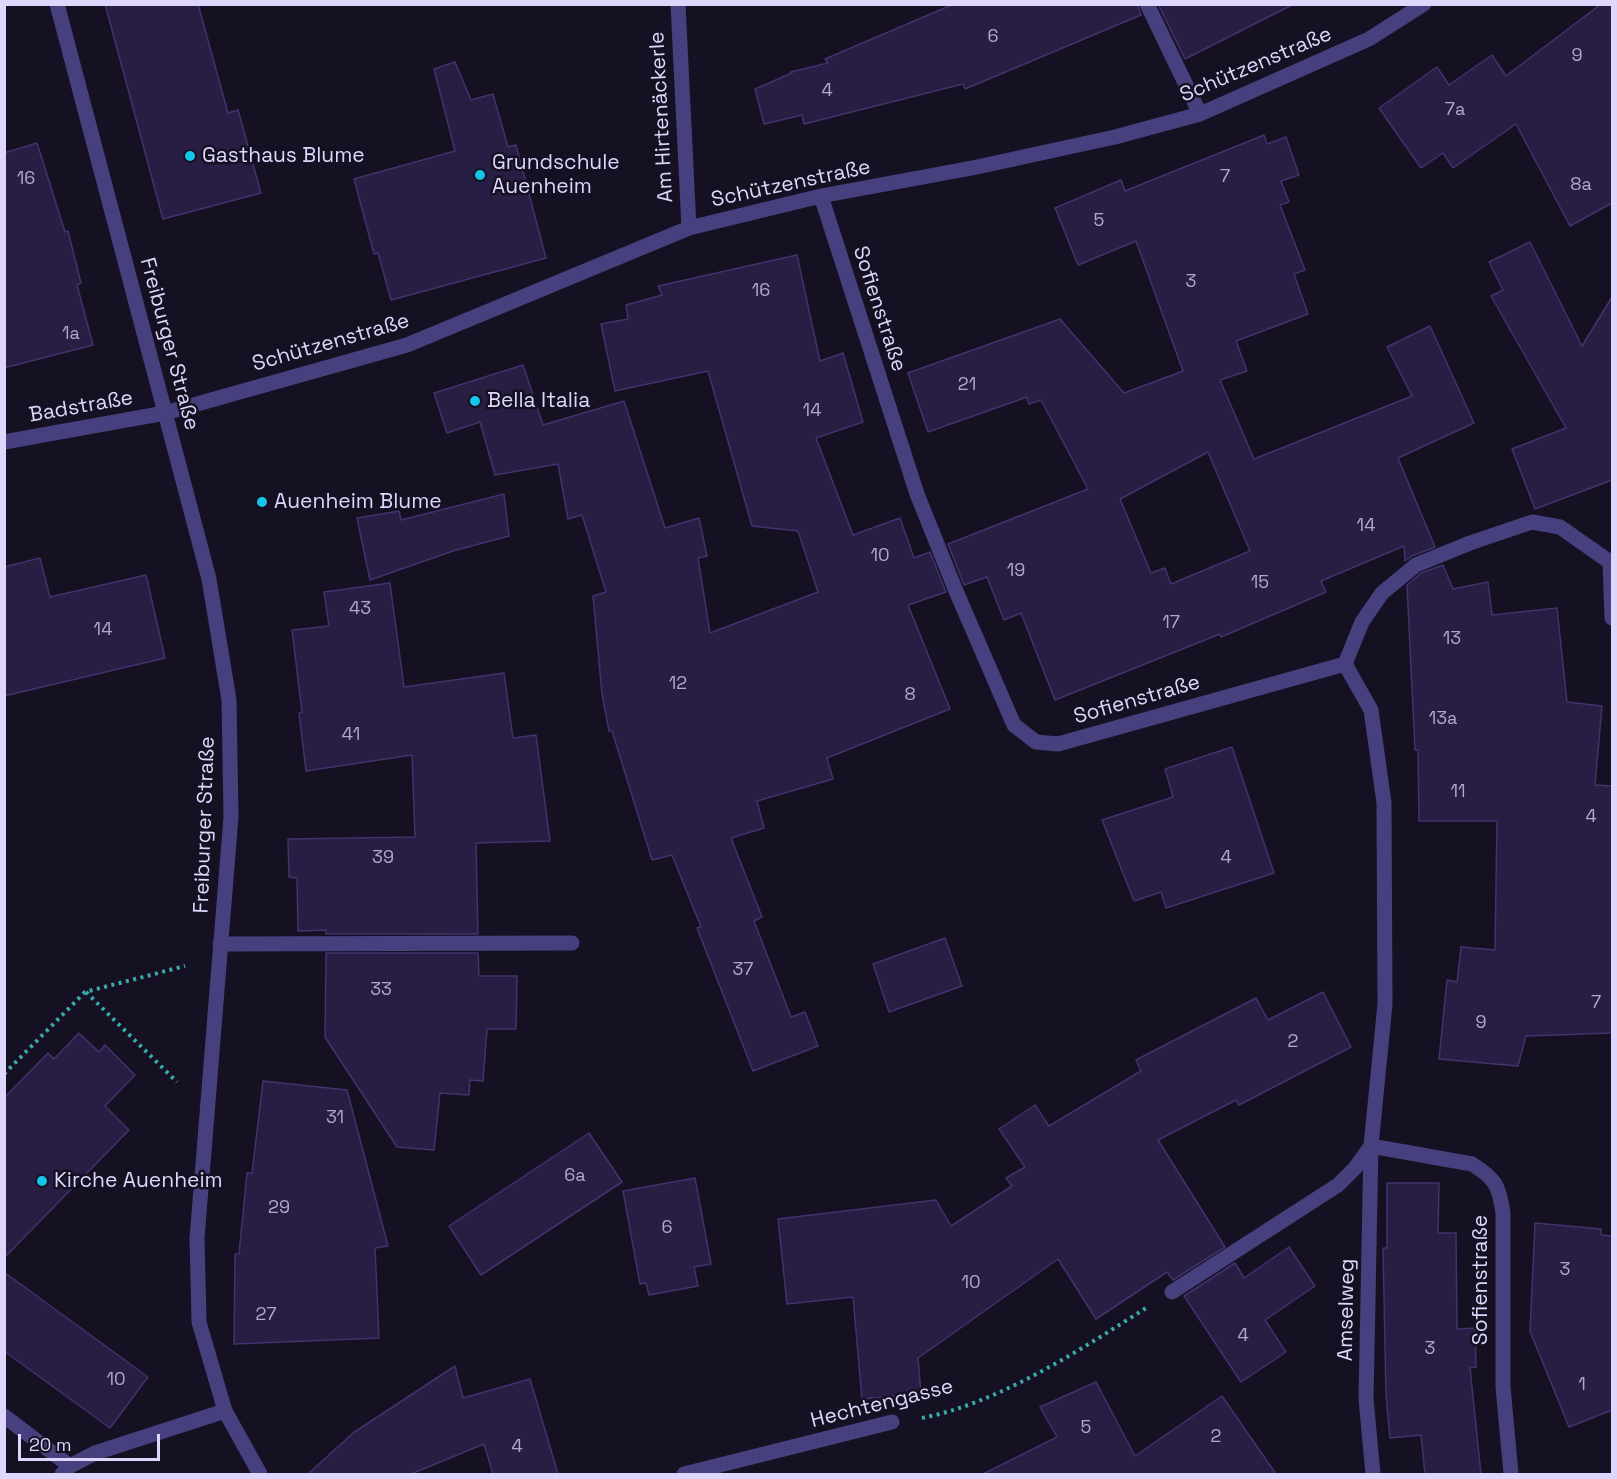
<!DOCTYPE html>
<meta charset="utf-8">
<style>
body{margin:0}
#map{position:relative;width:1617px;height:1479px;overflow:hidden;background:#151123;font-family:"Space Grotesk",sans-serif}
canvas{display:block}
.frame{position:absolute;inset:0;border:6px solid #ded6fb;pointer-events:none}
.scale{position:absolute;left:18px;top:1434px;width:142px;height:27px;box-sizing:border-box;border:3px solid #ded6fb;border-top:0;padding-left:8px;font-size:18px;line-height:21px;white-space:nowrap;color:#ded6fb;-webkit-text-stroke:4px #151123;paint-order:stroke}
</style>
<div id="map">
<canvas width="1617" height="1479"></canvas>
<div class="frame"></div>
<div class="scale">20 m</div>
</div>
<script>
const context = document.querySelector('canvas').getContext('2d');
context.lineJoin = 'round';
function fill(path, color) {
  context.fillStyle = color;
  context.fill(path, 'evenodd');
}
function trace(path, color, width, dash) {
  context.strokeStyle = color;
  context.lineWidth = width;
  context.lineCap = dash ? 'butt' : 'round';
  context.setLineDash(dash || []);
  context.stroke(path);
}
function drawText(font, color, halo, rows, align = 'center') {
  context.font = font + ' "Space Grotesk",sans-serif';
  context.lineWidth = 5;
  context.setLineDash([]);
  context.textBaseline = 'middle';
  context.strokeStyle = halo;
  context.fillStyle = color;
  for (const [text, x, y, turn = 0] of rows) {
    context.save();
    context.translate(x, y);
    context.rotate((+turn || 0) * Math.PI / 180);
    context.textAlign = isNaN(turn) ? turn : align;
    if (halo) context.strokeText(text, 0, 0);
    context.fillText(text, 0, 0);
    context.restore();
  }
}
const building = new Path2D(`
 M 105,4 L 198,4 L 228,113 L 238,110 L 261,193 L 163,219 Z
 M 954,4 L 1137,4 L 1141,15 L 965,89 L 963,84 L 804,124 L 802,115 L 764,124 L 755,89 L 792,73 L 791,72 L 828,63 L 825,59 Z
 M 1158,4 L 1294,4 L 1185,59 Z
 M 1601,4 L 1612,4 L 1612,203 L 1570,226 L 1516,124 L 1453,168 L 1443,153 L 1421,168 L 1379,108 L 1437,67 L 1449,85 L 1492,55 L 1506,76 Z
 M 455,62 L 471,100 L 493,94 L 508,147 L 516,145 L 546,258 L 391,300 L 378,253 L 374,254 L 354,179 L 455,151 L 434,69 Z
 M 1264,135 L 1267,144 L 1286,137 L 1299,175 L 1281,181 L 1289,202 L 1280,205 L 1305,270 L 1294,274 L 1308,314 L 1236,341 L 1247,371 L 1220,380 L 1254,459 L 1412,396 L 1387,347 L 1430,326 L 1474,423 L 1398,458 L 1435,547 L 1412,556 L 1405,561 L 1404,546 L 1321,581 L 1326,592 L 1221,637 L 1220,634 L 1055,700 L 1021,613 L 1004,620 L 987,577 L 964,585 L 948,544 L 1088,489 L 1041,400 L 1029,404 L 1027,397 L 928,432 L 908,373 L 1060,319 L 1124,393 L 1183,371 L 1136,241 L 1078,265 L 1055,208 L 1121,180 L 1125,191 ZM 1208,452 L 1250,551 L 1171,584 L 1165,568 L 1151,573 L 1120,499 Z
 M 37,143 L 65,232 L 68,231 L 81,283 L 77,285 L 93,345 L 4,368 L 4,153 Z
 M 1530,242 L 1582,346 L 1612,297 L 1612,480 L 1535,509 L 1512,449 L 1566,428 L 1491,296 L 1503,290 L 1489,262 Z
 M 797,255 L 820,361 L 843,353 L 863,422 L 816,438 L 853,535 L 900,518 L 914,558 L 930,552 L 946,592 L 908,605 L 950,709 L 827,758 L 833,779 L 757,801 L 764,828 L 731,838 L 762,917 L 754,921 L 791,1017 L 805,1012 L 818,1046 L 753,1071 L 697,928 L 701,927 L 672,855 L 652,860 L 612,731 L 609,731 L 602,694 L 593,596 L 606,592 L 582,515 L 568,519 L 558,464 L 495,475 L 480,422 L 447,433 L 434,393 L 523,365 L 543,425 L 624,401 L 665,528 L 699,518 L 707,556 L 698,558 L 710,633 L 818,592 L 798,531 L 752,526 L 708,371 L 615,391 L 601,324 L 628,319 L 626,305 L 662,295 L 658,286 Z
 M 504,494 L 509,536 L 453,551 L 370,580 L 357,518 L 399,511 L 401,520 Z
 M 40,558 L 50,597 L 146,575 L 165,658 L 4,696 L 4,567 Z
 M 1443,565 L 1453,589 L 1488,582 L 1492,615 L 1557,608 L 1567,702 L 1602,706 L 1595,785 L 1612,786 L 1612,1033 L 1526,1036 L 1518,1066 L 1439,1059 L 1447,980 L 1457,982 L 1461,947 L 1495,950 L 1497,821 L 1419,821 L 1418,750 L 1415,750 L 1407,585 L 1421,573 Z
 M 390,583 L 404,687 L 504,673 L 513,738 L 536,735 L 550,841 L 476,843 L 478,934 L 326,934 L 326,930 L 298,931 L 297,878 L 289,877 L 288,839 L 415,837 L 412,755 L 306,771 L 299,713 L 302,712 L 292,630 L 329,626 L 324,592 Z
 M 1232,747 L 1274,873 L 1166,908 L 1161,892 L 1134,901 L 1102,820 L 1173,797 L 1165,769 Z
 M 945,938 L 962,986 L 889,1012 L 873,964 Z
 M 326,953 L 478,953 L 479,976 L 517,976 L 516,1029 L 487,1029 L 483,1081 L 470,1080 L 469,1095 L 440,1093 L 434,1150 L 397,1147 L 325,1037 Z
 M 1323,992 L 1351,1047 L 1239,1105 L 1236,1100 L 1158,1140 L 1225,1247 L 1173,1280 L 1167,1272 L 1096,1319 L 1058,1259 L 918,1358 L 921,1394 L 862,1399 L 853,1297 L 787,1304 L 778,1219 L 936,1200 L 951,1226 L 1012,1186 L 1006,1178 L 1025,1167 L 999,1129 L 1035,1105 L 1049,1126 L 1141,1071 L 1136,1060 L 1256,998 L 1268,1020 Z
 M 79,1033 L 99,1052 L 105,1045 L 135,1075 L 105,1106 L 129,1130 L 4,1258 L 4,1098 L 48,1053 L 54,1059 Z
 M 263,1081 L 347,1090 L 388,1246 L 375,1248 L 379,1338 L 234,1344 L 235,1254 L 239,1254 L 247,1173 L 252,1173 Z
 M 589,1133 L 622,1182 L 481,1275 L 449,1226 Z
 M 695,1178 L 711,1264 L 694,1267 L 698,1286 L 649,1295 L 646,1283 L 640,1284 L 623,1191 Z
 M 1387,1183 L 1439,1183 L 1438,1233 L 1456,1233 L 1457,1329 L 1475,1328 L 1476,1367 L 1470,1368 L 1481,1474 L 1425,1474 L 1421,1435 L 1390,1438 L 1386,1395 L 1383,1248 L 1387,1248 Z
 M 1535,1223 L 1601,1229 L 1601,1235 L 1612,1236 L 1612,1410 L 1569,1427 L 1530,1331 Z
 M 1289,1247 L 1315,1286 L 1265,1320 L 1286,1352 L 1241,1382 L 1184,1296 L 1235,1263 L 1244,1278 Z
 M 4,1272 L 148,1377 L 110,1428 L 4,1351 Z
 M 455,1366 L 463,1398 L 530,1379 L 558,1474 L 493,1474 L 484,1444 L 411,1474 L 308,1474 L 353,1433 Z
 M 1096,1382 L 1135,1456 L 1222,1396 L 1276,1474 L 983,1474 L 1057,1437 L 1040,1407 Z`);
fill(building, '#281e43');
trace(building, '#42326d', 1.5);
trace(new Path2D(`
 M 86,992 L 177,1082
 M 4,1074 L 85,992 L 185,966
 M 922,1418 C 999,1403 1080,1350 1146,1308`), '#3aaaac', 4, [3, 4.5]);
trace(new Path2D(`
 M 1147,4 L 1200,114
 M 220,944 L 572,943`), '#47407e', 15);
trace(new Path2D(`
 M 678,4 L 689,228
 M 821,196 L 917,494 L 956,591 L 1014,725 L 1036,742 L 1058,744 L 1345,664 L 1371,710 L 1384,803 L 1385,1004 L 1371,1146 L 1472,1164 C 1496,1179 1499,1186 1503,1213 L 1503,1387 L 1511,1474
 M 4,442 L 165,413 L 407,345 L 689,228 L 821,196 L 977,167 L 1115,137 L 1200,114 L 1369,39 L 1424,4
 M 1610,562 L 1612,618
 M 1345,664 L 1362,622 L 1382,593 L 1416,565 L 1470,543 L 1532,522 L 1560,527 L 1610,562 L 1612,560
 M 1371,1146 L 1366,1399 L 1373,1474
 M 1172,1292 L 1338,1185 L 1355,1168 L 1371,1146
 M 4,1416 L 70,1466
 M 62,1474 L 70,1466 L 95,1453 L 225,1411
 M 684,1474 L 892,1422`), '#47407e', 15);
trace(new Path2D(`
 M 57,4 L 209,579 L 229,700 L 231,817 L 197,1238 L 199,1322 L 225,1411 L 260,1474`), '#47407e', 15);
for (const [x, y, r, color] of [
 [190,156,6,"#15c4e9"],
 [480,175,6,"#15c4e9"],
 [475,401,6,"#15c4e9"],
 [262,502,6,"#15c4e9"],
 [42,1181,6,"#15c4e9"]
]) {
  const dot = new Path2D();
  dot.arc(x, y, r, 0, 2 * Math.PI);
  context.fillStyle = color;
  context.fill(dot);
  trace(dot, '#151123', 2);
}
drawText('18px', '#b0a8cd', null, [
 ["6",993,37],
 ["9",1577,56],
 ["4",827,91],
 ["7a",1455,110],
 ["7",1225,177],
 ["16",26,179],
 ["8a",1581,185],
 ["5",1099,221],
 ["3",1191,282],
 ["16",761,291],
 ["1a",71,334],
 ["21",967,385],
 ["14",812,411],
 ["14",1366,526],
 ["10",880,556],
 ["19",1016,571],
 ["15",1260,583],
 ["43",360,609],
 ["17",1171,623],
 ["14",103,630],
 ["13",1452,639],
 ["12",678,684],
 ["8",910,695],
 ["13a",1443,719],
 ["41",351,735],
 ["11",1458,792],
 ["4",1591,817],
 ["39",383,858],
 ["4",1226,858],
 ["37",743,970],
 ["33",381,990],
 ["7",1596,1003],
 ["9",1481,1023],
 ["2",1293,1042],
 ["31",335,1118],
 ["6a",575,1176],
 ["29",279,1208],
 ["6",667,1228],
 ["3",1565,1270],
 ["10",971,1283],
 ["27",266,1315],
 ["4",1243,1336],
 ["3",1430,1349],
 ["10",116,1380],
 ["1",1582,1385],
 ["5",1086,1428],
 ["2",1216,1437],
 ["4",517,1447]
]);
drawText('21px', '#ded6fb', '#151123', [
 ["Schützenstraße",1256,65,-23],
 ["Am Hirtenäckerle",662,117,-93],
 ["Schützenstraße",791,184,-12],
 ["Sofienstraße",879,309,72],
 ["Schützenstraße",331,343,-16],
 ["Freiburger Straße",169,344,75],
 ["Badstraße",81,407,-10],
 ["Sofienstraße",1137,700,-16],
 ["Freiburger Straße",205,825,-88],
 ["Sofienstraße",1481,1280,-90],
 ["Amselweg",1347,1310,-89],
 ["Hechtengasse",882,1404,-14]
]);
drawText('21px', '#ded6fb', '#151123', [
 ["Gasthaus Blume",202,156],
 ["Grundschule",492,163],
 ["Auenheim",492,187],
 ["Bella Italia",487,401],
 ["Auenheim Blume",274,502],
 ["Kirche Auenheim",54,1181]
], 'left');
</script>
